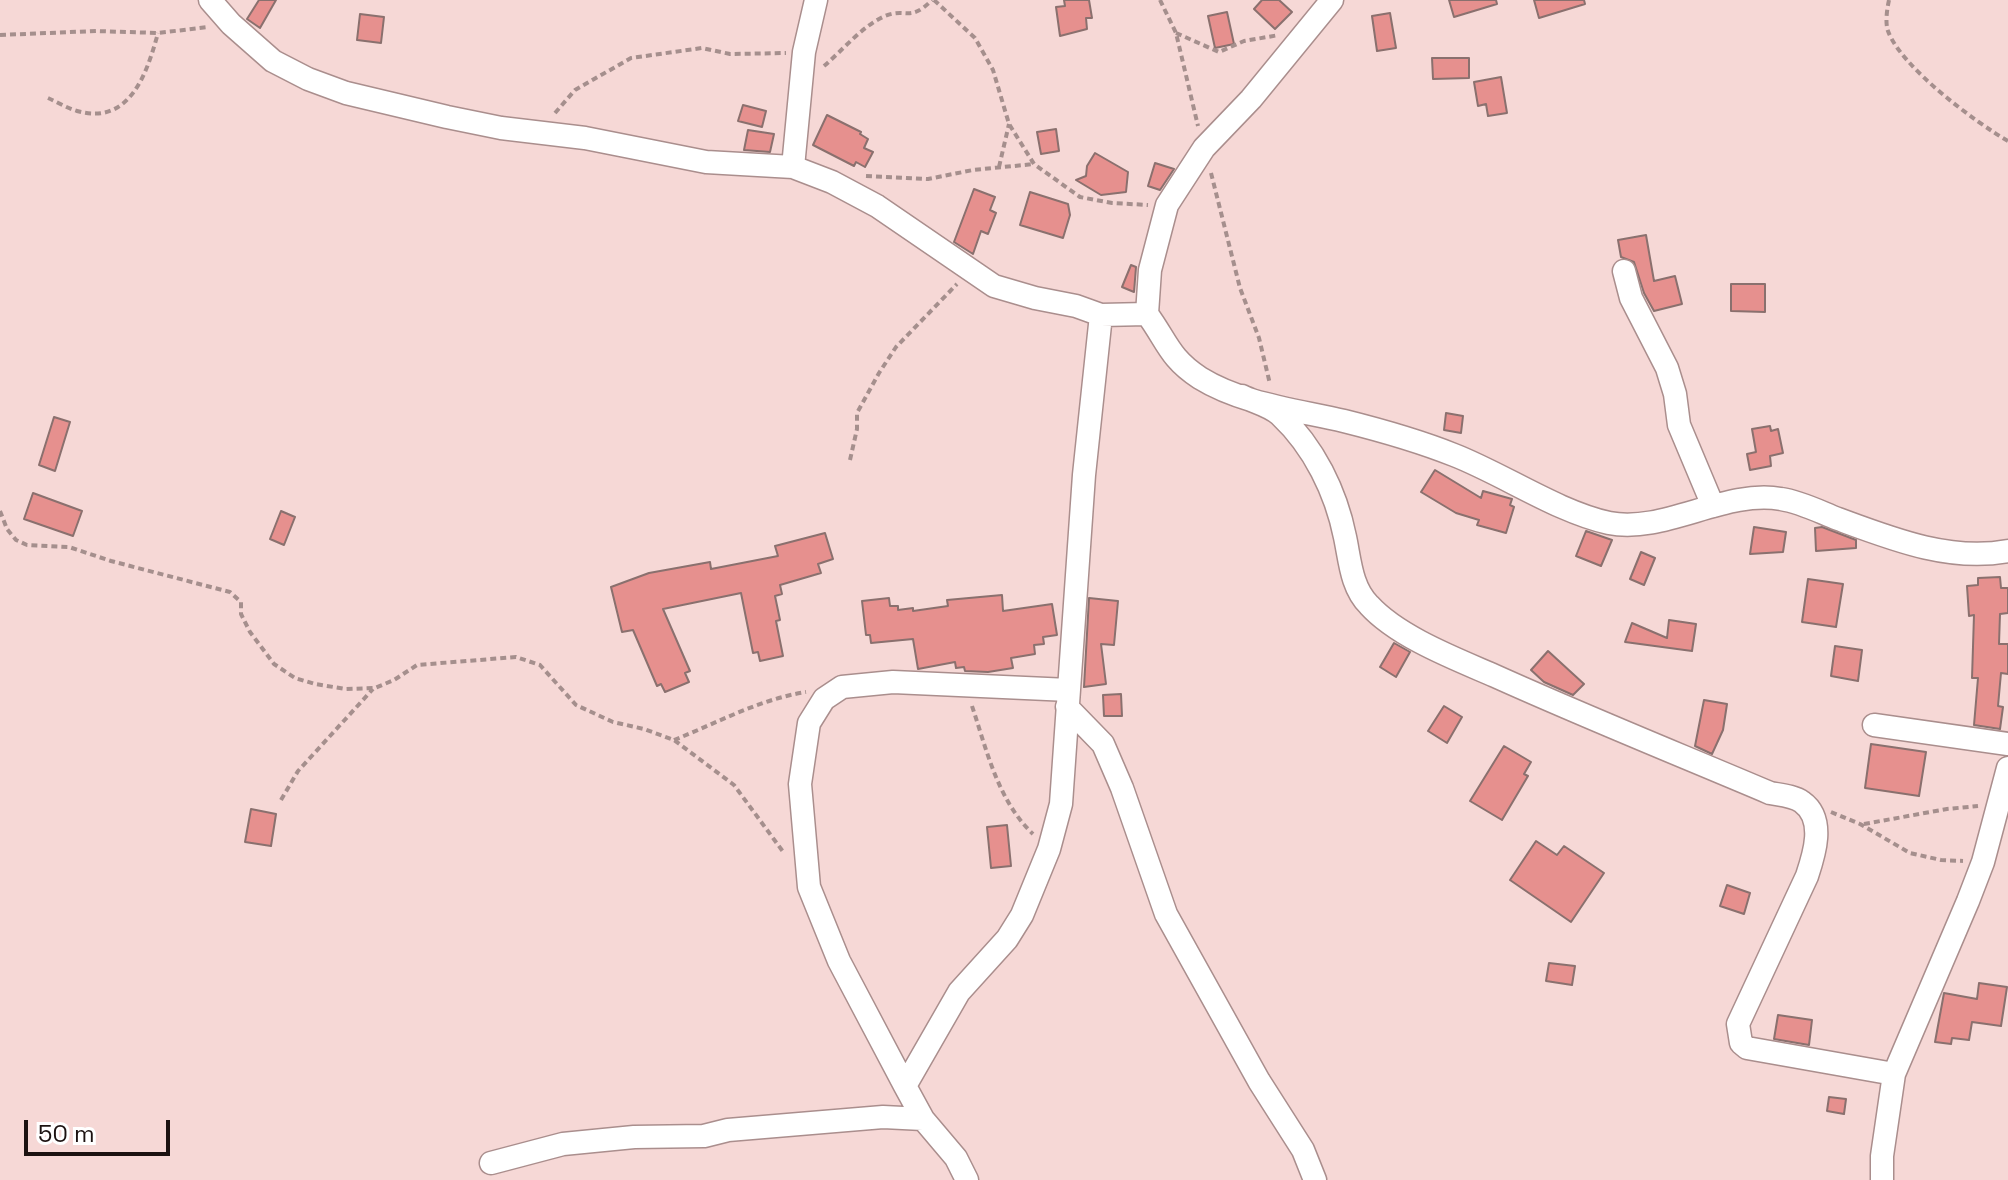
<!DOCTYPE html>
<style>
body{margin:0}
#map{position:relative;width:2008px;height:1180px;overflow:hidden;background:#f6d8d6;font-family:"Space Grotesk",sans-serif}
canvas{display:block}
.scale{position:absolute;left:24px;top:1120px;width:146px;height:36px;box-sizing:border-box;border:4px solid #1c1211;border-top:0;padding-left:10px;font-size:24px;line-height:28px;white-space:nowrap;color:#1c1211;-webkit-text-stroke:6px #fff;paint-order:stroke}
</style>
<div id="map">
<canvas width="2008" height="1180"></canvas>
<div class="scale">50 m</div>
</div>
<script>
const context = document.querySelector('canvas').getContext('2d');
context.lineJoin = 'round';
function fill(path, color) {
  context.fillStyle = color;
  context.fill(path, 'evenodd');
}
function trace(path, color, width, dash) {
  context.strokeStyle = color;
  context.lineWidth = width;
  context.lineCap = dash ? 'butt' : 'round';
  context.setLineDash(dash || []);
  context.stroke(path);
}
const building = new Path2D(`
 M 259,0 L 276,0 L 260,28 L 247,19 Z
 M 1064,0 L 1089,0 L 1092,18 L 1086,18 L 1087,29 L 1060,36 L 1056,7 L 1065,6 Z
 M 1262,0 L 1279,0 L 1292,12 L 1275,29 L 1254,9 Z
 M 1449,0 L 1496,0 L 1497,4 L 1454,17 Z
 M 1534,0 L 1584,0 L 1585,4 L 1539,18 Z
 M 1227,12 L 1234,44 L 1215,48 L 1208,16 Z
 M 1390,13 L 1396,48 L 1377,51 L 1372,16 Z
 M 360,14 L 384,17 L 381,43 L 357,40 Z
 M 1432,58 L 1469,58 L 1469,78 L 1433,79 Z
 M 1501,77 L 1507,113 L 1488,116 L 1486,104 L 1478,106 L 1474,82 Z
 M 743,105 L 766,111 L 762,127 L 738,121 Z
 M 827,115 L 861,132 L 860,134 L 868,139 L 864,148 L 873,152 L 865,167 L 856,162 L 854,166 L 813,145 Z
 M 1056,129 L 1059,151 L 1041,154 L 1037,132 Z
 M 748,130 L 774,134 L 770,152 L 744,150 Z
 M 1095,153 L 1128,172 L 1126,192 L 1101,195 L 1076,180 L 1086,176 L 1087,166 Z
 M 1155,163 L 1174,169 L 1160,190 L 1148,186 Z
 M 974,189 L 995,197 L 990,210 L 996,213 L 988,234 L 981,231 L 973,254 L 954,242 Z
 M 1030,192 L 1068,204 L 1070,215 L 1063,238 L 1020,225 Z
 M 1646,235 L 1654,281 L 1675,276 L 1682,304 L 1654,311 L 1644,293 L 1634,262 L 1621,257 L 1618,240 Z
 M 1131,265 L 1136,267 L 1134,292 L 1122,287 Z
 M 1731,284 L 1765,284 L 1765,312 L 1731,311 Z
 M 1446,413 L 1463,416 L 1461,433 L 1444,430 Z
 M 54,417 L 70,422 L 55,471 L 39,465 Z
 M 1770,426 L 1771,431 L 1778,429 L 1783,453 L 1770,456 L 1771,466 L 1750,470 L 1747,454 L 1756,452 L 1752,429 Z
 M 1435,470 L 1481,498 L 1483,491 L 1512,499 L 1510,505 L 1514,507 L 1506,533 L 1477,525 L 1479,520 L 1456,513 L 1421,492 Z
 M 33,493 L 82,511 L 73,536 L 24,519 Z
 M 281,511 L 295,517 L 284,545 L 270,539 Z
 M 1754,527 L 1786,532 L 1783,552 L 1750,554 Z
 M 1822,527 L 1856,540 L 1856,548 L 1816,551 L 1815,528 Z
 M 1586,531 L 1612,540 L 1601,566 L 1576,556 Z
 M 825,533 L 833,559 L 818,564 L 821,573 L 780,585 L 782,594 L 775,596 L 780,620 L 776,621 L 783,656 L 760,661 L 758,652 L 753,653 L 741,593 L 663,609 L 690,671 L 685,673 L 689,682 L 665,692 L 661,684 L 657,686 L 633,630 L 622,632 L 611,587 L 649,573 L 710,562 L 711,569 L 778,556 L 775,546 Z
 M 1641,552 L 1655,558 L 1644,585 L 1630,579 Z
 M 2000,577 L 2001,588 L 2008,588 L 2008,613 L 2000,614 L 1999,644 L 2008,644 L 2008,674 L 2001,673 L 1998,706 L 2003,707 L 2000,729 L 1974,725 L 1978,678 L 1972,678 L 1974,615 L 1969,616 L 1967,586 L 1978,585 L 1978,578 Z
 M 1808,579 L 1843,584 L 1836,627 L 1802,622 Z
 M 1002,595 L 1003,611 L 1052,604 L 1057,635 L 1043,637 L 1044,644 L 1034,645 L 1035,654 L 1011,658 L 1013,668 L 988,672 L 965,671 L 964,667 L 956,668 L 955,662 L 918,669 L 913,639 L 871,643 L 870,635 L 866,635 L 862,601 L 889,598 L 890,606 L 898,606 L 898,610 L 913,608 L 913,611 L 948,606 L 947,600 Z
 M 1089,598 L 1118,601 L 1114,645 L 1101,644 L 1106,684 L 1084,687 Z
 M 1669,620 L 1696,624 L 1692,651 L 1625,642 L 1632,623 L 1667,638 Z
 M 1394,643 L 1410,652 L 1396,677 L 1380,667 Z
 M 1835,646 L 1862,650 L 1858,681 L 1831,676 Z
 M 1548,651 L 1584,684 L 1573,695 L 1544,682 L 1531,670 Z
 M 1121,694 L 1122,716 L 1104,716 L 1103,695 Z
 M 1704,700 L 1727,704 L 1723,730 L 1712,754 L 1695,746 Z
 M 1444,706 L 1462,717 L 1447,743 L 1428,731 Z
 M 1871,744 L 1926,752 L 1919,796 L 1865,788 Z
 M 1504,746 L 1531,762 L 1524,774 L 1528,776 L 1502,820 L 1470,801 Z
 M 251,809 L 276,814 L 271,846 L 245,842 Z
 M 1007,825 L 1011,866 L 991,868 L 987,827 Z
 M 1536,841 L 1557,855 L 1564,846 L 1604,873 L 1571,922 L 1510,880 Z
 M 1727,885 L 1750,893 L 1744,914 L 1720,906 Z
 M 1549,963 L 1575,966 L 1572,985 L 1546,981 Z
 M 1979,983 L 2007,987 L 2001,1026 L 1972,1022 L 1969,1040 L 1952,1038 L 1951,1044 L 1935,1042 L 1944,993 L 1977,999 Z
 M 1778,1015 L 1812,1020 L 1809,1045 L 1774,1039 Z
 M 1829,1097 L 1846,1099 L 1844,1114 L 1827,1111 Z`);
fill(building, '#e6908e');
trace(building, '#8a706e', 2);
const minor = new Path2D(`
 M 210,0 L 231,24 L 273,61 L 308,79 L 346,93 L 447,117 L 501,128 L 585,138 L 706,162 L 793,167 L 832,182 L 877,206 L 994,286 L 1035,298 L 1076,306 L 1101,315 L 1084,475 L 1061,804 L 1049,849 L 1022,915 L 1007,939 L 959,992 L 905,1086
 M 793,167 L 804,52 L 816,0
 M 1624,271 L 1631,298 L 1667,368 L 1675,394 L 1679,425 L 1713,506
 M 1147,314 L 1150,270 L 1167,205 L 1204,148 L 1251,99 L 1332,0
 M 1101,315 L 1147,314 C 1167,341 1169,358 1200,378 C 1242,404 1297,410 1344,421 C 1380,430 1419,441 1454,455 C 1503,474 1558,512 1609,523 C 1664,534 1725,489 1781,499 C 1801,502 1820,512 1838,519 C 1892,539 1950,562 2008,551
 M 1242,396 C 1254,402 1271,406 1280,415 C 1314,447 1336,492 1345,537 C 1350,560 1351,587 1369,605 C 1398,637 1456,659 1495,676 C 1586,717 1678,754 1770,793 C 1780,795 1794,796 1802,802 C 1826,819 1814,855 1807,876 L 1738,1024 L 1741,1043 L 1747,1048 L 1894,1074
 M 1067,707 L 1103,744 L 1122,788 L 1166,914 L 1259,1081 L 1303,1150 L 1315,1180
 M 1874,725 L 2008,744
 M 491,1163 L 563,1144 L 634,1137 L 704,1136 L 728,1130 L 883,1117 L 923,1119
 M 967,1180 L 956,1158 L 923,1119 L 905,1086 L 839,961 L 809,887 L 800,784 L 809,723 L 824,699 L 842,687 L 893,682 L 1069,690
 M 1882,1180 L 1882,1156 L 1894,1074 L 1968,901 L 1983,862 L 2008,768`);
trace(minor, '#aa8e8d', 25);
trace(new Path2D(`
 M 934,0 L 975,38 L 993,70 L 1009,124 L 1034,164 L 1080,197 L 1112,203 L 1148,205
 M 1160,0 L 1176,33 L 1198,126
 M 1889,0 C 1887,9 1885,23 1888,31 C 1901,67 1975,122 2008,141
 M 1176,33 L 1219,52 L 1244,41 L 1279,35
 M 0,35 L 96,31 L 158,33 L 208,27
 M 824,66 C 843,50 862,26 885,16 C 907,7 909,23 932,0
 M 48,98 C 57,102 67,108 77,111 C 130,126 147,73 158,33
 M 555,113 L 575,90 L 631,58 L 702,48 L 730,54 L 786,53
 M 999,167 L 1009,124
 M 1211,173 L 1240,288 L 1259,338 L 1270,384
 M 866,176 L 928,179 L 973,170 L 1034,164
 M 850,460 L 857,429 L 857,413 L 879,373 L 896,347 L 957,284
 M 0,511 L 7,529 L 16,540 L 27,545 L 69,547 L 111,561 L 230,592 L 241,602 L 241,614 L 250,632 L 274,664 L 295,678 L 315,684 L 346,689 L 375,688 L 394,680 L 417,665 L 516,657 L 540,665 L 576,705 L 613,722 L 644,729 L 674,740 L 734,785 L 784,853
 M 972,706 C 987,751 998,801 1033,834
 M 674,740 C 717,723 760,699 806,692
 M 281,800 L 298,771 L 373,689
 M 1831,812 L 1860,824 L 1910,853 L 1941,860 L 1963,861
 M 1864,824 L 1947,809 L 1978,806`), '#a58f8d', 4, [6, 4]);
trace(minor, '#fff', 22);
</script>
